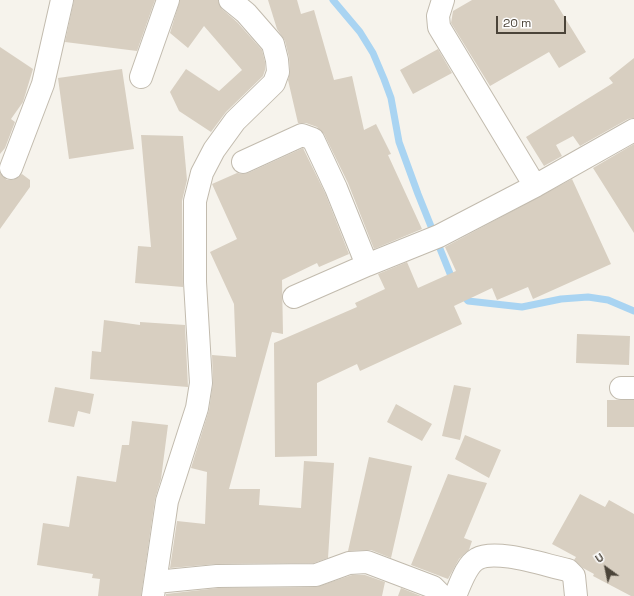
<!DOCTYPE html>
<style>
body{margin:0}
#map{position:relative;width:634px;height:596px;overflow:hidden;background:#f6f3ec;font-family:"Space Grotesk",sans-serif}
canvas{display:block}
.north{position:absolute;left:586px;top:548px;width:40px;height:40px;-webkit-text-stroke:3px #fff;paint-order:stroke;rotate:327deg;font-size:11px;font-weight:700;line-height:16px;text-align:center;color:#4b4439}
.north::after{content:'';display:block;margin:auto;width:14px;height:18px;background:#4b4439;clip-path:polygon(50% 0,100% 100%,50% 72%,0 100%)}
.scale{position:absolute;left:496px;top:16px;width:70px;height:18px;box-sizing:border-box;border:2px solid #4b4439;border-top:0;padding-left:5px;font-size:12px;line-height:14px;white-space:nowrap;color:#4b4439;-webkit-text-stroke:3px #fff;paint-order:stroke}
</style>
<div id="map">
<canvas width="634" height="596"></canvas>
<div class="north">U</div>
<div class="scale">20 m</div>
</div>
<script>
const context = document.querySelector('canvas').getContext('2d');
context.lineJoin = 'round';
function trace(path, color, width, dash) {
  context.strokeStyle = color;
  context.lineWidth = width;
  context.lineCap = dash ? 'butt' : 'round';
  context.setLineDash(dash || []);
  context.stroke(path);
}
function fill(path, color) {
  context.fillStyle = color;
  context.fill(path, 'evenodd');
}
trace(new Path2D(`
 M 333,0 L 360,32 L 373,53 L 384,79 L 391,98 L 399,142 L 418,194 L 453,281
 M 461,293 L 468,301 L 522,307 L 561,299 L 588,297 L 608,300 L 634,311`), '#a9d4f2', 7);
fill(new Path2D(`
 M 74,0 L 155,0 L 137,51 L 65,42 Z
 M 180,0 L 218,0 L 222,9 L 237,22 L 262,50 L 265,62 L 265,70 L 263,76 L 226,112 L 211,132 L 179,111 L 170,92 L 186,69 L 219,91 L 242,70 L 204,26 L 188,48 L 170,33 Z
 M 268,0 L 297,0 L 301,14 L 314,10 L 334,80 L 352,76 L 364,130 L 376,124 L 391,154 L 388,155 L 422,229 L 374,249 L 348,183 L 324,134 L 317,127 L 306,123 L 298,123 L 288,80 L 290,71 L 289,57 L 285,41 L 277,29 Z
 M 472,0 L 554,0 L 586,52 L 559,68 L 549,52 L 490,86 L 451,23 L 453,11 Z
 M 0,47 L 33,69 L 23,102 L 11,119 L 15,122 L 5,148 L 0,154 Z
 M 438,49 L 452,73 L 413,94 L 400,70 Z
 M 634,58 L 634,118 L 628,119 L 580,146 L 573,136 L 556,145 L 562,156 L 544,166 L 526,137 L 613,83 L 609,78 Z
 M 122,69 L 134,149 L 69,159 L 58,78 Z
 M 141,135 L 183,136 L 187,180 L 182,201 L 183,287 L 135,283 L 138,246 L 151,247 Z
 M 634,144 L 634,233 L 593,168 Z
 M 303,148 L 325,193 L 349,254 L 319,267 L 317,263 L 282,280 L 283,334 L 272,332 L 229,489 L 260,489 L 259,505 L 301,508 L 304,461 L 334,463 L 328,558 L 314,563 L 217,564 L 170,568 L 177,521 L 205,524 L 207,472 L 191,468 L 209,410 L 213,382 L 212,355 L 236,357 L 234,304 L 210,252 L 237,239 L 212,184 L 237,173 L 242,174 L 248,173 Z
 M 0,173 L 7,180 L 13,180 L 22,174 L 30,180 L 30,187 L 0,229 Z
 M 572,179 L 611,264 L 533,299 L 528,287 L 497,300 L 492,288 L 454,306 L 462,324 L 360,371 L 357,364 L 317,383 L 317,456 L 275,457 L 274,343 L 357,307 L 355,303 L 385,289 L 378,274 L 407,262 L 418,288 L 456,271 L 445,247 Z
 M 104,320 L 140,325 L 140,322 L 185,325 L 188,387 L 90,379 L 92,351 L 101,352 Z
 M 577,334 L 630,336 L 629,365 L 576,363 Z
 M 454,385 L 471,388 L 460,440 L 442,436 Z
 M 55,387 L 94,394 L 90,414 L 78,411 L 74,427 L 48,422 Z
 M 607,400 L 634,400 L 634,427 L 607,427 Z
 M 396,404 L 432,424 L 422,441 L 387,422 Z
 M 132,421 L 168,425 L 161,479 L 155,499 L 141,596 L 98,596 L 100,579 L 92,578 L 93,574 L 37,565 L 43,523 L 69,527 L 77,476 L 116,482 L 122,445 L 129,445 Z
 M 465,435 L 501,450 L 489,478 L 455,459 Z
 M 369,457 L 412,466 L 391,558 L 371,550 L 348,551 Z
 M 448,474 L 487,483 L 464,538 L 472,541 L 469,550 L 459,559 L 448,579 L 411,565 Z
 M 580,494 L 605,507 L 609,500 L 634,514 L 634,596 L 631,596 L 593,576 L 594,574 L 583,568 L 574,560 L 576,557 L 552,544 Z
 M 352,575 L 365,575 L 385,582 L 382,596 L 166,596 L 166,594 L 218,588 L 316,587 Z
 M 401,588 L 421,596 L 398,596 Z`), '#d8cfc1');
const minor = new Path2D(`
 M 443,0 L 438,16 L 439,27 L 535,186
 M 141,77 L 168,0
 M 243,162 L 302,135 L 313,139 L 336,188 L 367,265
 M 11,168 L 43,84 L 62,0
 M 294,297 L 367,265 L 439,236 L 535,186 L 634,130
 M 621,388 L 634,388
 M 156,582 L 217,576 L 316,575 L 349,563 L 367,562 L 433,587 L 442,596
 M 153,596 L 167,501 L 197,408 L 201,383 L 195,282 L 195,201 L 202,173 L 214,150 L 235,121 L 274,83 L 278,72 L 277,60 L 273,44 L 246,13 L 230,0
 M 455,596 C 460,585 466,565 477,559 C 496,548 547,566 568,570 L 574,576 L 576,596`);
trace(minor, '#c2bbae', 24);
trace(minor, '#fff', 22);
</script>
